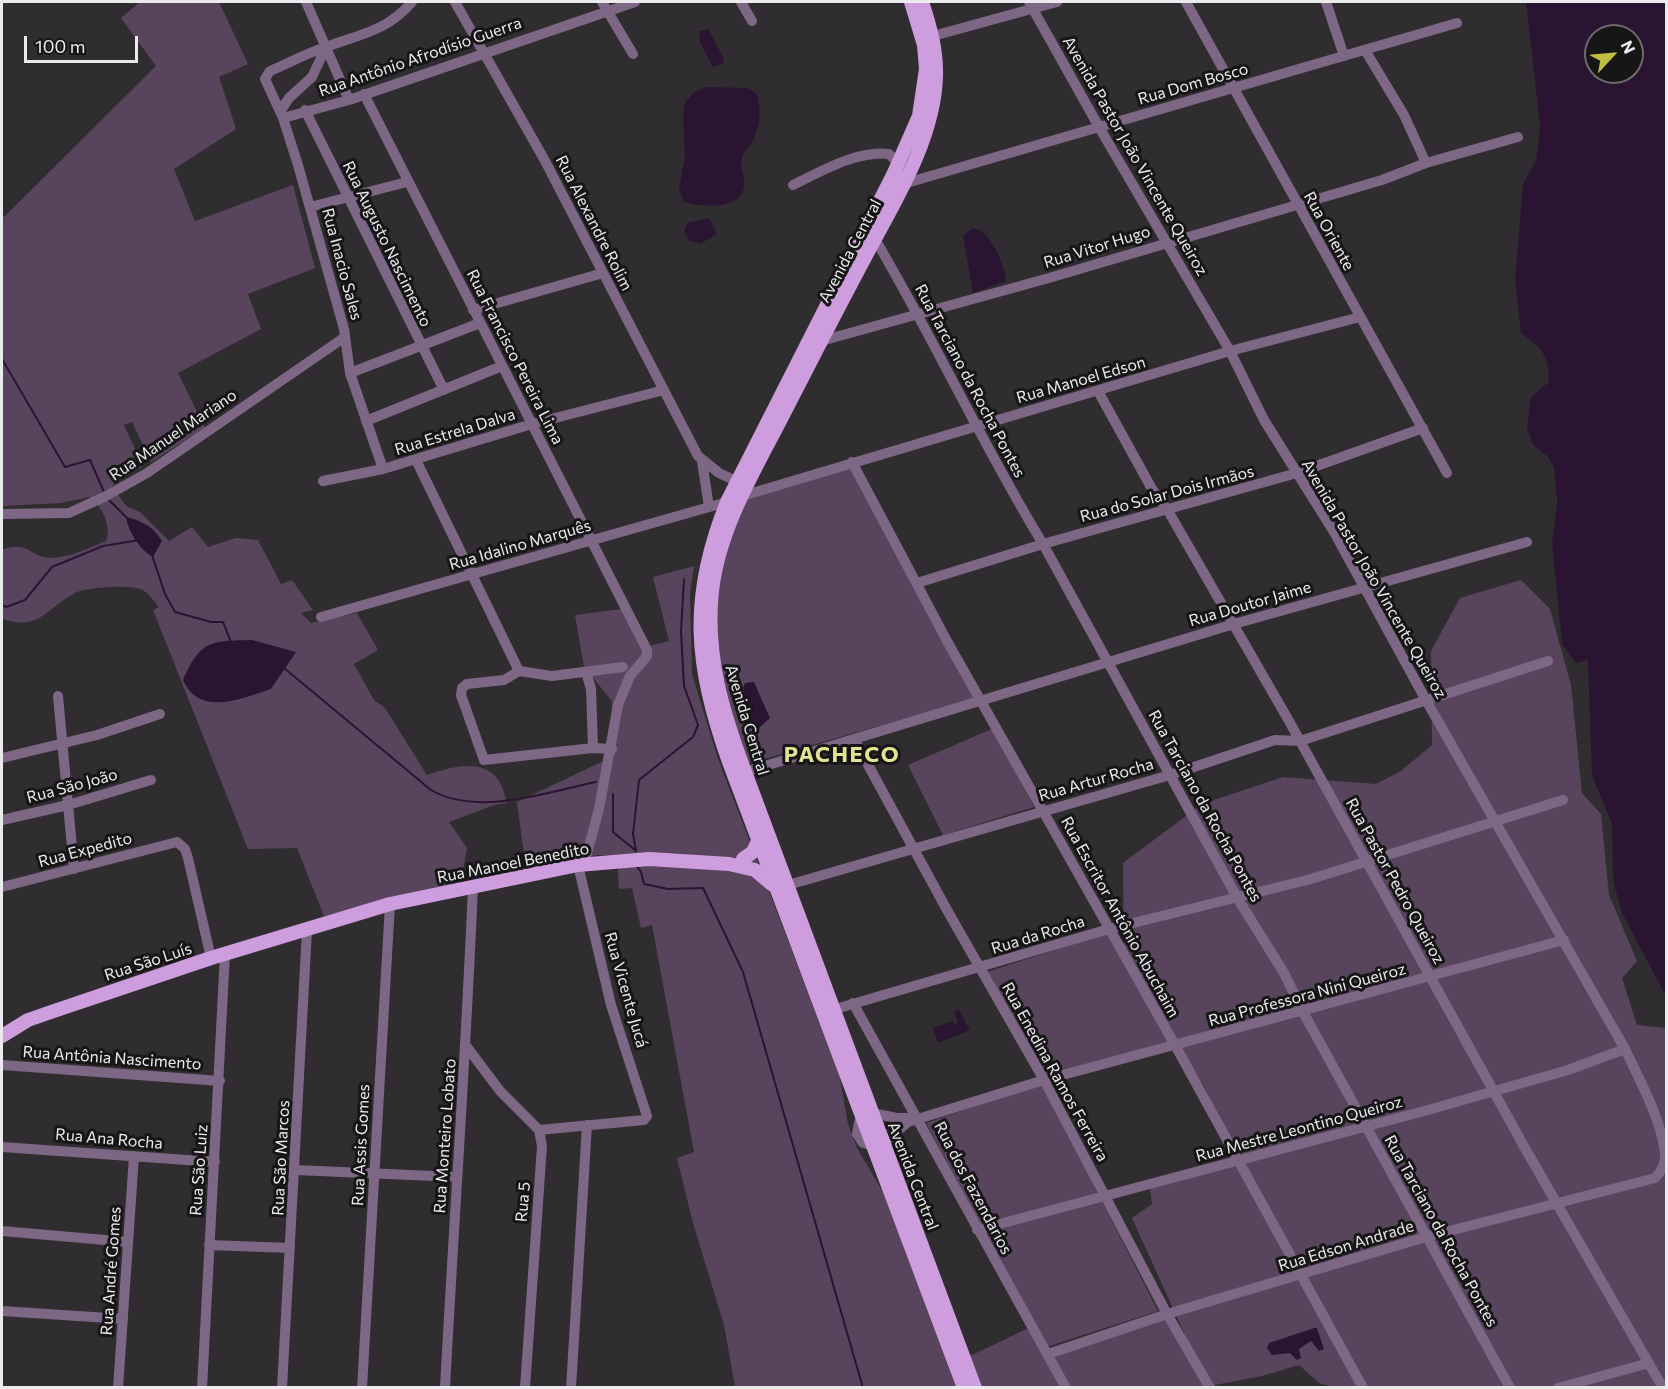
<!DOCTYPE html>
<meta charset="utf-8">
<style>
body{margin:0}
#map{position:relative;width:1668px;height:1389px;overflow:hidden;background:#2f2d2f;font-family:Commissioner,sans-serif}
canvas{display:block}
.frame{position:absolute;inset:0;border:3px solid #ebeaec;pointer-events:none}
.north{position:absolute;left:1584px;top:24px;width:60px;height:60px;box-sizing:border-box;background:#171617;border:2px solid #6c6b6c;border-radius:50%;rotate:64deg;font-size:16px;font-weight:700;line-height:24px;text-align:center;color:#ebeaec}
.north::after{content:'';display:block;margin:auto;width:21px;height:27px;background:#c0be41;clip-path:polygon(50% 0,100% 100%,50% 72%,0 100%)}
.scale{position:absolute;left:24px;top:36px;width:114px;height:27px;box-sizing:border-box;border:3px solid #ebeaec;border-top:0;padding-left:8px;font-size:18px;line-height:21px;white-space:nowrap;color:#ebeaec;-webkit-text-stroke:4px #171617;paint-order:stroke}
</style>
<div id="map">
<canvas width="1668" height="1389"></canvas>
<div class="frame"></div>
<div class="north">N</div>
<div class="scale">100 m</div>
</div>
<script>
const context = document.querySelector('canvas').getContext('2d');
context.lineJoin = 'round';
function fill(path, color) {
  context.fillStyle = color;
  context.fill(path, 'evenodd');
}
function trace(path, color, width, dash) {
  context.strokeStyle = color;
  context.lineWidth = width;
  context.lineCap = dash ? 'butt' : 'round';
  context.setLineDash(dash || []);
  context.stroke(path);
}
function drawText(font, color, halo, rows, align = 'center') {
  context.font = font + ' Commissioner,sans-serif';
  context.lineWidth = 6;
  context.setLineDash([]);
  context.textBaseline = 'middle';
  context.strokeStyle = halo;
  context.fillStyle = color;
  for (const [text, x, y, turn = 0] of rows) {
    context.save();
    context.translate(x, y);
    context.rotate((+turn || 0) * Math.PI / 180);
    context.textAlign = isNaN(turn) ? turn : align;
    if (halo) context.strokeText(text, 0, 0);
    context.fillText(text, 0, 0);
    context.restore();
  }
}
fill(new Path2D(`
 M 140,2 L 219,2 L 248,64 L 219,77 L 236,129 L 174,169 L 195,221 L 293,185 L 315,268 L 248,294 L 261,329 L 178,373 L 205,428 L 151,462 L 132,422 L 124,425 L 143,466 L 112,486 L 126,506 L 140,512 L 169,541 L 192,527 L 208,547 L 236,538 L 258,540 L 281,584 L 292,580 L 313,610 L 301,613 L 311,623 L 357,613 L 378,650 L 354,664 L 374,700 L 385,708 L 427,775 C 448,768 483,756 499,781 C 503,787 505,796 507,803 L 494,805 L 449,822 L 467,848 L 461,882 L 324,916 L 297,848 L 248,849 L 153,610 L 159,607 C 154,601 149,594 143,590 C 132,584 86,587 75,593 C 45,609 40,631 2,619 L 2,550 C 30,540 28,557 51,558 C 69,558 89,548 106,541 C 112,527 102,505 89,497 L 61,503 L 2,506 L 2,214 L 4,217 L 156,66 L 121,18 Z
 M 851,466 L 980,697 L 750,763 L 744,757 C 723,693 708,630 721,563 C 726,541 738,519 746,498 Z
 M 694,566 L 690,593 L 692,674 L 718,759 L 839,1073 L 848,1124 L 857,1148 L 884,1194 L 956,1387 L 735,1387 L 724,1325 L 693,1223 L 677,1158 L 694,1152 L 652,925 L 641,928 L 632,888 L 619,889 L 617,856 L 597,855 L 526,870 L 517,802 L 612,757 L 610,744 L 612,701 L 584,667 L 575,615 L 622,609 L 642,648 L 669,641 L 653,577 Z
 M 1521,580 L 1550,609 L 1571,685 L 1582,793 L 1601,814 L 1609,895 L 1637,961 L 1622,978 L 1637,1025 L 1666,1028 L 1666,1387 L 1333,1387 L 1319,1383 L 1299,1365 L 1262,1376 L 1215,1385 L 1216,1387 L 1070,1387 L 1054,1357 L 1166,1318 L 1191,1348 L 1132,1218 L 1152,1204 L 1149,1182 L 1243,1156 L 1226,1132 L 1203,1084 L 1166,1044 L 1046,1076 L 987,972 L 1108,933 L 1124,954 L 1123,863 L 1202,804 L 1283,777 L 1376,784 L 1401,771 L 1432,745 L 1431,651 L 1460,598 Z
 M 994,728 L 1034,807 L 943,835 L 908,765 Z
 M 1042,1084 L 1158,1311 L 1040,1349 L 1060,1387 L 982,1387 L 970,1356 L 1035,1325 L 926,1123 Z`), '#58455d');
fill(new Path2D(`
 M 1526,2 L 1666,2 L 1666,996 L 1622,913 L 1613,880 L 1612,824 L 1592,775 L 1588,660 L 1576,663 L 1562,644 L 1552,543 L 1557,502 L 1554,468 L 1548,457 L 1533,445 L 1527,428 L 1531,397 L 1549,382 C 1549,353 1542,350 1521,333 L 1515,280 L 1523,184 L 1536,161 L 1540,126 ZM 1596,36 L 1632,36 L 1632,72 L 1596,72 Z
 M 708,29 L 724,59 L 723,64 L 713,67 L 699,40 L 700,31 Z
 M 706,87 L 747,88 L 757,94 C 761,112 761,125 752,142 C 749,147 743,153 742,158 C 739,167 746,177 744,186 C 741,212 700,206 684,202 L 679,189 L 685,156 L 683,116 L 685,103 L 694,92 Z
 M 709,218 L 717,234 L 700,244 L 690,241 L 684,232 L 687,223 Z
 M 973,228 C 991,231 1005,265 1006,281 L 973,293 L 963,236 Z
 M 126,517 C 142,521 153,526 162,541 L 153,557 C 140,550 128,531 126,517 Z
 M 252,640 L 296,652 L 271,689 C 242,698 200,718 183,680 C 201,640 210,641 252,640 Z
 M 754,682 L 770,718 L 759,728 L 749,728 C 743,722 744,717 748,710 L 743,688 L 745,683 Z
 M 959,1010 L 970,1030 L 938,1043 L 933,1028 L 953,1021 L 954,1024 L 958,1023 L 954,1011 Z
 M 1314,1328 L 1317,1328 L 1324,1349 L 1319,1351 L 1311,1341 L 1299,1349 L 1301,1358 L 1297,1360 L 1290,1353 L 1272,1355 L 1267,1348 L 1269,1343 Z`), '#2b1432');
fill(new Path2D(`
 M 1523,2 L 1526,2 L 1540,126 L 1536,161 L 1533,159 L 1537,126 Z
 M 1530,438 L 1533,445 L 1548,457 L 1554,468 L 1557,502 L 1552,543 L 1562,644 L 1576,663 L 1570,660 L 1559,644 L 1549,544 L 1554,502 L 1551,469 L 1546,459 L 1530,447 L 1527,439 Z`), '#2f2d2f');
trace(new Path2D(`
 M 2,359 L 65,467 L 90,460 L 104,492
 M 108,499 L 127,518
 M 152,555 L 165,594 L 175,612 L 211,622 L 223,622 L 231,642
 M 2,605 L 6,607 L 25,600 L 52,567 L 103,546 L 140,540
 M 284,668 L 431,790 C 478,817 546,792 596,782
 M 613,794 L 613,832 L 635,850
 M 636,851 L 633,834 L 639,780 L 693,737 L 698,725 L 684,686 L 681,631 L 684,579
 M 636,865 L 641,872 L 644,884 L 668,889 L 703,888 L 743,972 L 863,1388`), '#2b1432', 2);
trace(new Path2D(`
 M 306,2 L 349,100
 M 455,2 L 544,159 L 698,456 L 719,473 L 736,481
 M 602,2 L 633,54
 M 741,2 L 752,21
 M 1029,2 L 1099,127 L 1230,351 L 1264,420 L 1334,532 L 1427,702 L 1625,1049 C 1640,1081 1660,1117 1665,1152 C 1666,1162 1662,1171 1655,1178 L 1426,1237 L 1167,1314 L 1048,1354
 M 1186,2 L 1447,473
 M 1326,2 L 1344,56
 M 933,36 L 1057,2
 M 1365,50 L 1404,115 L 1426,163
 M 364,94 L 647,650 L 647,656 L 630,676 L 618,705 L 599,809 L 584,864
 M 305,110 L 444,390
 M 280,112 L 289,98 L 312,77 L 326,47
 M 283,118 L 349,100 L 635,2
 M 903,184 L 1457,23
 M 793,185 C 820,172 857,150 889,154 L 899,164
 M 310,207 L 407,182
 M 875,239 C 934,339 982,444 1043,544 L 1238,899 L 1284,973 L 1303,1012 L 1510,1388
 M 473,310 L 603,273
 M 821,341 L 1049,278 L 1382,180 L 1426,163 L 1518,137
 M 350,373 L 480,323
 M 1098,391 L 1152,489 L 1167,509 L 1289,721 L 1526,1150 L 1663,1388
 M 366,421 L 502,366
 M 416,460 L 519,671
 M 702,461 L 709,507
 M 852,462 L 947,641 L 1175,1045 L 1363,1388
 M 383,469 L 350,373 L 344,329 L 298,165 L 283,118 L 265,79 L 270,71 C 289,63 307,53 326,47 C 361,34 387,31 412,2
 M 323,481 L 383,469 L 532,424 L 664,390
 M 742,496 L 1230,351 L 1360,317
 M 2,514 L 69,513 L 106,496 L 147,473 L 345,337
 M 917,583 L 1043,544 L 1297,473 L 1423,428
 M 321,617 L 727,502
 M 586,672 L 591,689 L 593,748
 M 58,696 L 74,869
 M 854,739 L 947,910 L 1044,1080 L 1167,1314 L 1210,1388
 M 612,749 L 593,748 L 484,760 L 461,695 L 462,688 L 467,684 L 504,680 L 519,671 L 552,676 L 623,667
 M 2,758 L 97,735 L 160,714
 M 745,772 L 1234,624 L 1527,542
 M 2,820 L 68,805 L 151,780
 M 788,885 L 1170,775 L 1275,740 L 1300,741 L 1548,661
 M 2,887 L 177,842 L 185,849 L 188,858 L 211,958
 M 853,1003 L 1066,1388
 M 832,1010 L 1109,929 L 1311,879 L 1563,800
 M 467,1047 L 500,1091 L 539,1130 L 542,1146 L 525,1388
 M 2,1065 L 220,1081
 M 919,1118 L 897,1118 L 872,1113 L 859,1122 L 857,1134 L 863,1143 L 879,1147 L 908,1122 L 1044,1080 L 1564,940
 M 539,1130 L 644,1120 L 647,1116 L 611,1005 L 578,865
 M 2,1147 L 215,1162
 M 296,1170 L 456,1177
 M 977,1230 L 1428,1110 L 1568,1070 L 1625,1049
 M 2,1231 L 128,1242
 M 209,1245 L 290,1248
 M 2,1311 L 123,1319
 M 118,1388 L 134,1156
 M 202,1388 L 225,954
 M 282,1388 L 307,930
 M 362,1388 L 390,904
 M 445,1388 C 454,1220 466,1054 473,886
 M 571,1388 L 587,1125
 M 1558,1388 L 1649,1363`), '#7e6685', 10);
trace(new Path2D(`
 M 911,2 L 924,45 L 926,69 L 919,116 L 893,175 L 727,502 C 688,599 695,665 729,762 L 964,1388
 M 922,2 C 930,26 937,51 936,77 C 934,134 902,189 876,237 C 844,296 814,355 783,415 C 755,470 719,528 712,591 C 705,655 723,713 745,772 L 975,1388
 M 743,859 L 753,852 L 758,841
 M 2,1036 L 28,1020 L 51,1012 L 211,958 L 390,904 L 578,865 L 649,859 L 729,864 L 755,870 L 773,885`), '#ce9ddd', 14);
drawText('16px', '#ebeaec', '#171617', [
 ["Rua Antônio Afrodísio Guerra",420,57,-19],
 ["Rua Dom Bosco",1193,84,-16],
 ["Avenida Pastor João Vincente Queiroz",1135,156,60],
 ["Rua Alexandre Rolim",594,223,63],
 ["Rua Oriente",1329,231,61],
 ["Rua Augusto Nascimento",387,244,64],
 ["Rua Vitor Hugo",1097,247,-17],
 ["Avenida Central",850,251,-62],
 ["Rua Inacio Sales",342,264,75],
 ["Rua Francisco Pereira Lima",515,357,63],
 ["Rua Manoel Edson",1081,380,-16],
 ["Rua Tarciano da Rocha Pontes",970,381,62],
 ["Rua Estrela Dalva",455,432,-17],
 ["Rua Manuel Mariano",173,435,-34],
 ["Rua do Solar Dois Irmãos",1167,494,-15],
 ["Rua Idalino Marquês",520,545,-16],
 ["Avenida Pastor João Vincente Queiroz",1374,579,60],
 ["Rua Doutor Jaime",1250,604,-16],
 ["Avenida Central",747,720,73],
 ["Rua Artur Rocha",1096,780,-16],
 ["Rua São João",72,786,-15],
 ["Rua Tarciano da Rocha Pontes",1205,806,61],
 ["Rua Expedito",85,850,-15],
 ["Rua Manoel Benedito",513,863,-11],
 ["Rua Pastor Pedro Queiroz",1395,881,61],
 ["Rua Escritor Antônio Abuchaim",1120,917,61],
 ["Rua da Rocha",1038,935,-17],
 ["Rua São Luís",148,962,-18],
 ["Rua Vicente Jucá",626,990,74],
 ["Rua Professora Nini Queiroz",1307,995,-15],
 ["Rua Antônia Nascimento",112,1058,4],
 ["Rua Enedina Ramos Ferreira",1055,1072,61],
 ["Rua Mestre Leontino Queiroz",1299,1129,-15],
 ["Rua Monteiro Lobato",445,1136,-86],
 ["Rua Ana Rocha",109,1139,5],
 ["Rua Assis Gomes",361,1145,-87],
 ["Rua São Marcos",281,1158,-87],
 ["Rua São Luiz",199,1170,-86],
 ["Avenida Central",913,1176,69],
 ["Rua dos Fazendarios",973,1188,62],
 ["Rua 5",523,1202,-85],
 ["Rua Tarciano da Rocha Pontes",1441,1231,61],
 ["Rua Edson Andrade",1346,1246,-17],
 ["Rua André Gomes",111,1271,-86]
]);
context.letterSpacing = '1.5px';
drawText('bold 22px', '#e3e394', '#171617', [
 ["PACHECO",842,755]
]);
context.letterSpacing = '0px';
</script>
